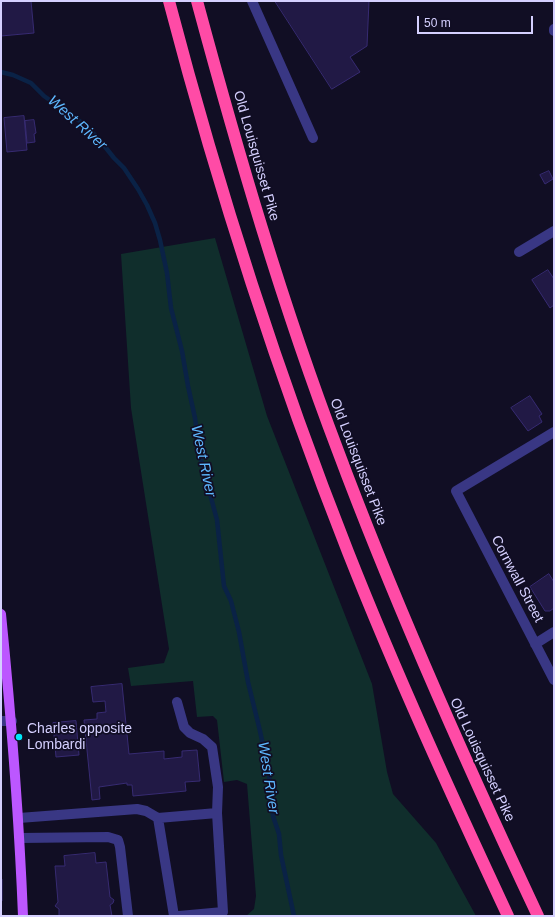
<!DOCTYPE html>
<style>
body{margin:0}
#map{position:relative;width:555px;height:917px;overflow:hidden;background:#110e24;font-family:Helvetica,sans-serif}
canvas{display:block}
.frame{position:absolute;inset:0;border:2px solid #d5d0ff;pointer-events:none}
.scale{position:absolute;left:417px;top:16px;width:116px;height:18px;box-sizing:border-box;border:2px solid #d5d0ff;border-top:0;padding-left:5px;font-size:12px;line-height:14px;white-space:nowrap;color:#d5d0ff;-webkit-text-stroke:3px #110e24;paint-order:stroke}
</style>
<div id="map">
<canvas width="555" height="917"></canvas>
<div class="frame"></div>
<div class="scale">50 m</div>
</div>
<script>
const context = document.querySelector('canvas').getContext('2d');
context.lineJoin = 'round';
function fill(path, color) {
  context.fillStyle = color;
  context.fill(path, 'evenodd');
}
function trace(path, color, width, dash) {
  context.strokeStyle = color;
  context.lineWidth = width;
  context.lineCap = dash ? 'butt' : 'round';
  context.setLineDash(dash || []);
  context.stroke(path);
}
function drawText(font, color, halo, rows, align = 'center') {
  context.font = font + ' Helvetica,sans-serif';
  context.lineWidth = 3.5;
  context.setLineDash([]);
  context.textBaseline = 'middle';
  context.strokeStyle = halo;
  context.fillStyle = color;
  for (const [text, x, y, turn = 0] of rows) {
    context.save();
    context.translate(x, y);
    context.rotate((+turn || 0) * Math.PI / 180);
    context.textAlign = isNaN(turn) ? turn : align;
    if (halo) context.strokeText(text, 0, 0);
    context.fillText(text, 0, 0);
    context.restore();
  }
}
fill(new Path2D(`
 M 215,238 L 267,416 L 372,684 L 387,772 L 393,794 L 436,843 L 476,916 L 246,916 L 254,909 L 256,896 L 247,784 L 237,780 L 224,782 L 217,720 L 213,716 L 197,717 L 193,681 L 131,686 L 128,668 L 164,663 L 169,649 L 131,408 L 121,254 Z`), '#102e2c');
trace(new Path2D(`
 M 1,72 L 13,75 L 31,83 L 44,96 L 81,122 L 98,138 L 114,158 L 124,168 L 138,189 L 147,205 L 155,223 L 160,240 L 167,273 L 171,308 L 182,351 L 188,386 L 195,418 L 201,460 L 217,520 L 224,586 L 231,601 L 239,632 L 248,682 L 260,731 L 269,774 L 273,816 L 279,834 L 281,855 L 294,916`), '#0a2246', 4.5);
const building = new Path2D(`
 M 1,1 L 31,1 L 34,33 L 1,36 Z
 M 275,1 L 369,1 L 367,46 L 350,57 L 360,72 L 332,89 Z
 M 24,116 L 27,150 L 7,152 L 4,118 Z
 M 34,120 L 36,133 L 34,134 L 35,142 L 27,143 L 25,121 Z
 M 549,171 L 553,179 L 545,184 L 540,175 Z
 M 548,270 L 554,279 L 554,305 L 550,308 L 532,280 Z
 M 530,396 L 542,414 L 539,416 L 542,422 L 528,431 L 511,408 Z
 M 549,574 L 554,582 L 554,608 L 550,611 L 545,611 L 530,587 Z
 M 122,684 L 129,754 L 164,751 L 164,759 L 182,757 L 182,751 L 197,750 L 200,781 L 185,782 L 186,791 L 133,796 L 132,785 L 127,785 L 127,783 L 99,787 L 100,799 L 92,800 L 84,720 L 97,719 L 97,713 L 106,712 L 105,701 L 93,702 L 91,687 Z
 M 76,721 L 79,755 L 56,757 L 53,723 Z
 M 95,853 L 96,863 L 106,862 L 110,897 L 114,900 L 113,903 L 110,905 L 112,916 L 59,916 L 59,909 L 55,906 L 58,902 L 55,866 L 65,866 L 64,856 Z
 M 1,879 L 2,879 L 2,901 L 1,902 Z`);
fill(building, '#211945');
trace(building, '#372b72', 1);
trace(new Path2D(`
 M 252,1 L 313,138
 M 554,29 L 554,31
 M 519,252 L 554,231
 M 554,432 L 456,491 L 554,680
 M 535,644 L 554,632
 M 177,702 L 184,727 L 190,733 L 203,739 L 212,747 L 218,787 L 217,813
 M 1,721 L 12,721
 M 19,818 L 137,809 L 146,811 L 158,818 L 217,813 L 223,912 L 179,916
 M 158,818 L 174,916
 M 20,838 L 108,837 L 118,840 L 120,847 L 128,916`), '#393784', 10);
trace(new Path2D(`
 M 1,614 C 11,715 19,815 23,916`), '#bc57ff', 10);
trace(new Path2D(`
 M 169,1 C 218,188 277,372 348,552 C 397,676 452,796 508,916
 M 197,1 C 238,153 282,304 338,451 C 397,609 466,763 538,916`), '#ff4ba6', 12);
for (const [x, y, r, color] of [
 [19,737,4,"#00e8fb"]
]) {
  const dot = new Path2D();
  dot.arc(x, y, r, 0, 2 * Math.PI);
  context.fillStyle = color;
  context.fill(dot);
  trace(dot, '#110e24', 1.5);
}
drawText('14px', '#d5d0ff', '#110e24', [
 ["Old Louisquisset Pike",256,156,74],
 ["Old Louisquisset Pike",358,462,69],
 ["Cornwall Street",517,579,62],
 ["Old Louisquisset Pike",482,760,65]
]);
drawText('14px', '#d5d0ff', '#110e24', [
 ["Charles opposite",27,729],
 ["Lombardi",27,745]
], 'left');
drawText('italic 15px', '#5eb8ff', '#110e24', [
 ["West River",77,123,42],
 ["West River",203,461,78],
 ["West River",268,778,81]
]);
</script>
